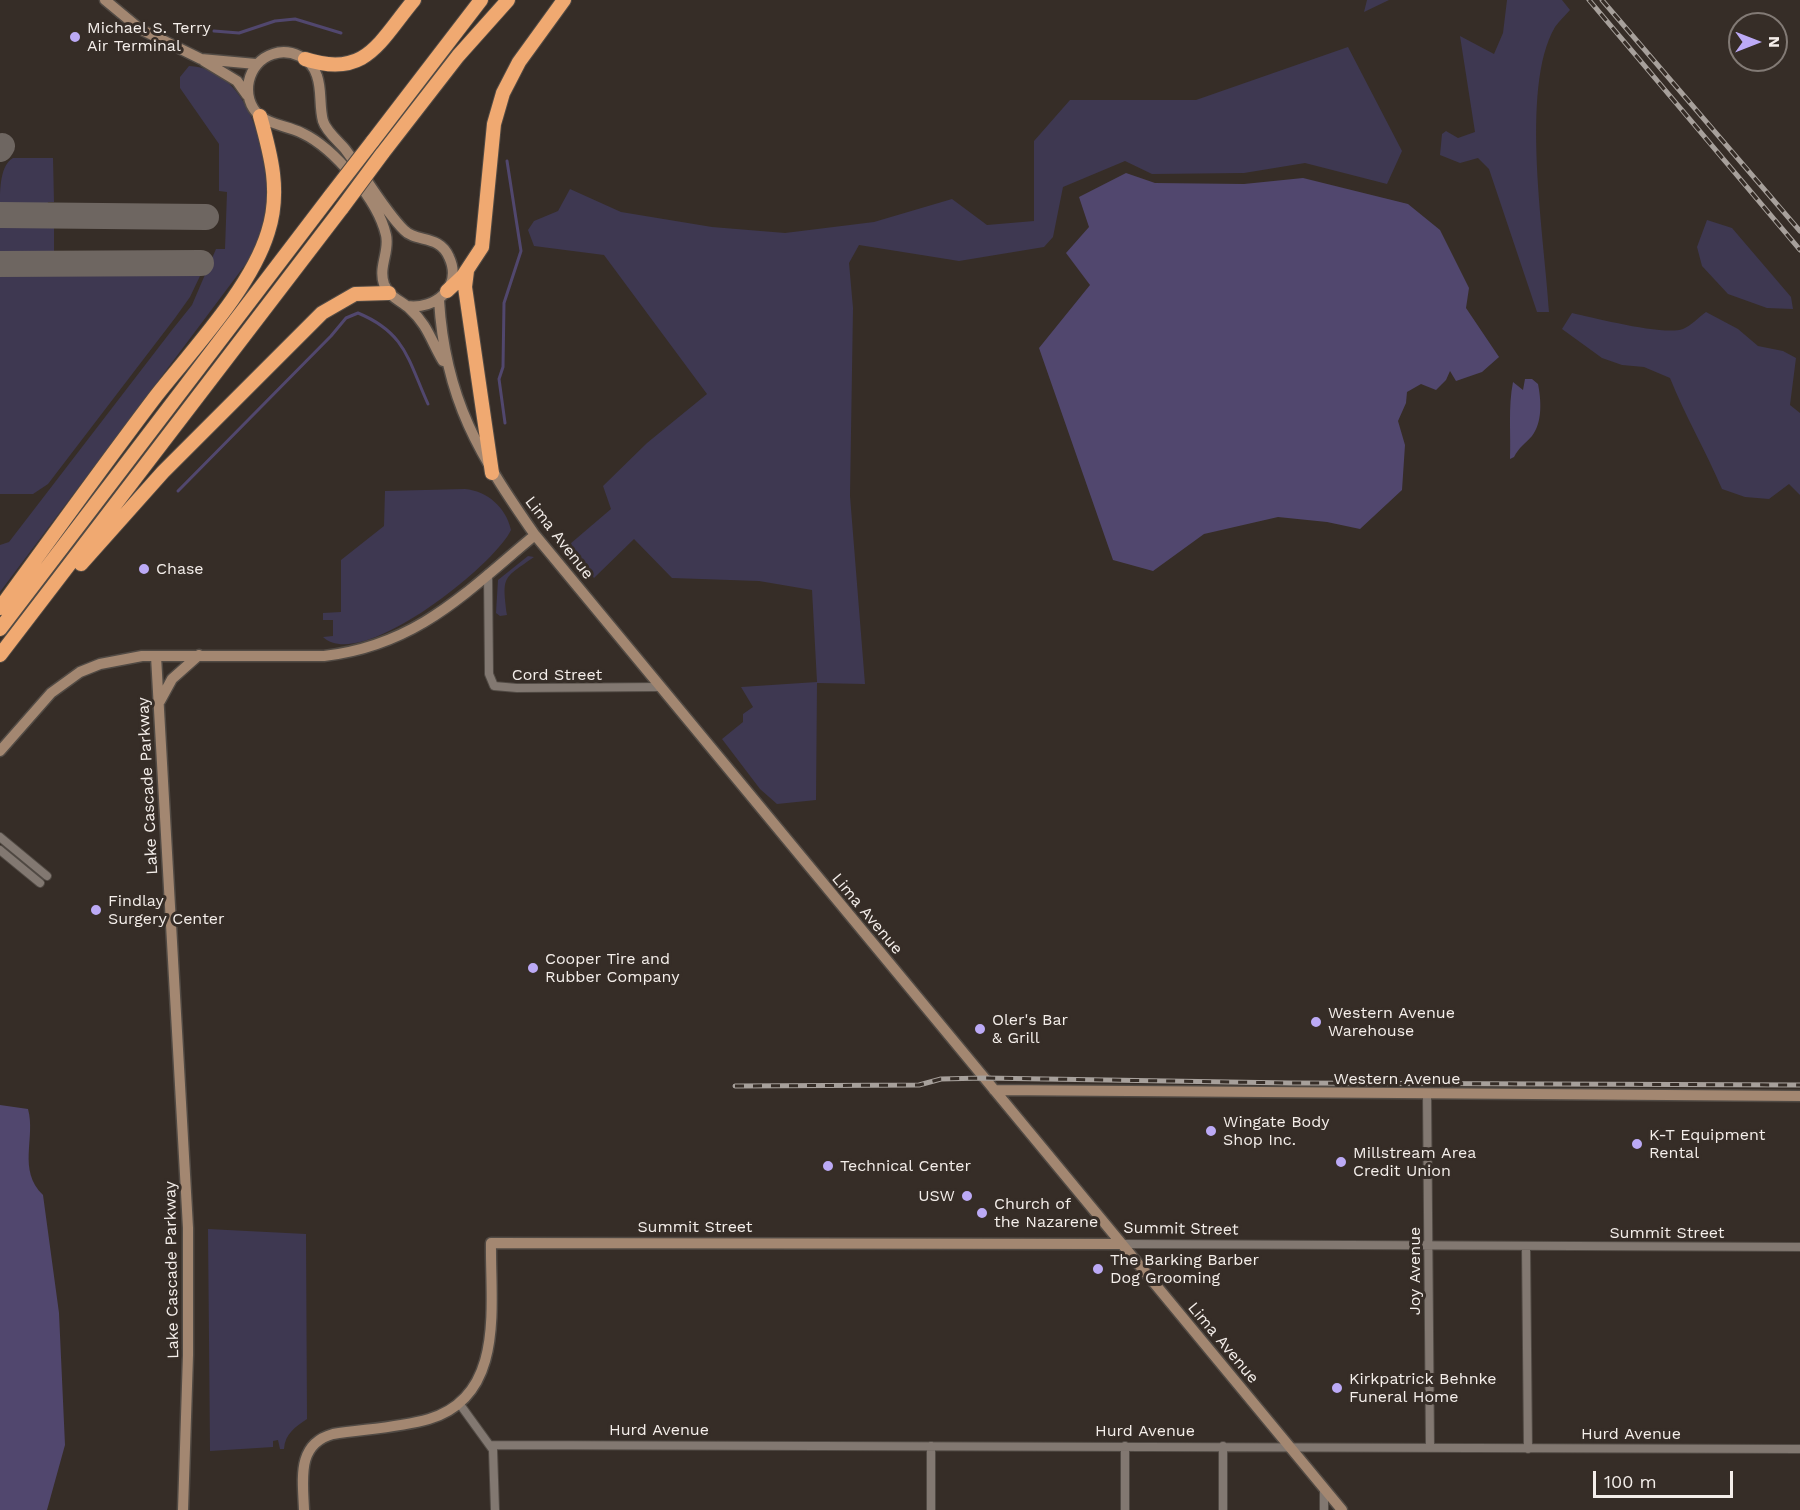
<!DOCTYPE html>
<style>
body{margin:0}
#map{position:relative;width:1800px;height:1510px;overflow:hidden;background:#362d27;font-family:"Work Sans",sans-serif}
canvas{display:block}
.north{position:absolute;left:1728px;top:12px;width:60px;height:60px;box-sizing:border-box;background:#362d27;border:2px solid #827a75;border-radius:50%;rotate:90deg;font-size:16px;font-weight:700;line-height:24px;text-align:center;color:#f4eeea}
.north::after{content:'';display:block;margin:auto;width:21px;height:27px;background:#bcaaf6;clip-path:polygon(50% 0,100% 100%,50% 72%,0 100%)}
.scale{position:absolute;left:1593px;top:1471px;width:140px;height:27px;box-sizing:border-box;border:3px solid #f4eeea;border-top:0;padding-left:8px;font-size:18px;line-height:21px;white-space:nowrap;color:#f4eeea;-webkit-text-stroke:4px #362d27;paint-order:stroke}
</style>
<div id="map">
<canvas width="1800" height="1510"></canvas>
<div class="north">N</div>
<div class="scale">100 m</div>
</div>
<script>
const context = document.querySelector('canvas').getContext('2d');
context.lineJoin = 'round';
function fill(path, color) {
  context.fillStyle = color;
  context.fill(path, 'evenodd');
}
function trace(path, color, width, dash) {
  context.strokeStyle = color;
  context.lineWidth = width;
  context.lineCap = dash ? 'butt' : 'round';
  context.setLineDash(dash || []);
  context.stroke(path);
}
function drawText(font, color, halo, rows, align = 'center') {
  context.font = font + ' "Work Sans",sans-serif';
  context.lineWidth = 6;
  context.setLineDash([]);
  context.textBaseline = 'middle';
  context.strokeStyle = halo;
  context.fillStyle = color;
  for (const [text, x, y, turn = 0] of rows) {
    context.save();
    context.translate(x, y);
    context.rotate((+turn || 0) * Math.PI / 180);
    context.textAlign = isNaN(turn) ? turn : align;
    if (halo) context.strokeText(text, 0, 0);
    context.fillText(text, 0, 0);
    context.restore();
  }
}
fill(new Path2D(`
 M 1367,0 L 1389,0 L 1364,12 Z
 M 1507,0 L 1562,0 L 1570,10 C 1565,16 1559,21 1555,27 C 1519,88 1545,240 1549,312 L 1537,312 L 1489,169 L 1478,158 L 1460,163 L 1440,155 L 1442,134 L 1446,131 L 1458,138 L 1475,132 L 1460,36 L 1494,54 L 1503,33 Z
 M 1348,47 L 1402,151 L 1387,184 L 1305,163 L 1244,173 L 1152,174 L 1125,161 L 1063,187 L 1053,237 L 1044,247 L 959,261 L 859,245 L 849,263 L 853,308 L 850,496 L 865,684 L 817,683 L 816,800 L 777,804 L 760,789 L 722,739 L 743,722 L 743,714 L 753,707 L 741,687 L 817,682 L 812,590 L 759,581 L 672,578 L 634,539 L 594,578 L 570,544 L 611,509 L 603,486 L 647,443 L 707,394 L 604,255 L 534,246 L 528,230 L 534,221 L 558,211 L 570,189 L 621,212 L 712,227 L 785,233 L 874,222 L 952,199 L 987,225 L 1034,221 L 1034,141 L 1070,100 L 1196,100 Z
 M 189,66 C 253,68 273,167 265,218 C 263,232 257,245 251,257 L 0,592 L 0,545 L 9,542 L 172,330 L 192,305 L 216,249 L 225,249 L 227,192 L 219,191 L 219,144 L 180,88 L 180,77 Z
 M 13,158 L 53,158 L 54,202 L 48,202 L 47,209 L 4,208 L 0,205 C 0,190 0,165 13,158 Z
 M 1707,220 L 1732,228 L 1791,297 L 1793,309 L 1767,308 L 1728,294 L 1702,266 L 1697,247 Z
 M 0,221 L 54,221 L 54,257 L 0,257 Z
 M 0,270 L 194,271 L 200,276 L 190,297 L 175,318 L 48,484 L 33,494 L 0,494 Z
 M 1706,312 L 1738,329 L 1758,346 L 1783,351 L 1796,358 L 1790,405 L 1800,413 L 1800,495 L 1789,484 L 1769,499 L 1745,497 L 1722,489 C 1706,451 1685,416 1670,378 L 1644,367 L 1622,365 L 1602,358 L 1562,329 L 1572,313 C 1595,318 1664,336 1683,329 C 1691,326 1699,317 1706,312 Z
 M 465,489 C 487,491 506,507 511,530 C 494,566 360,673 323,637 L 333,636 L 333,620 L 323,620 L 323,613 L 341,612 L 341,560 L 384,526 L 385,491 Z
 M 528,556 L 534,557 C 503,579 502,575 507,615 L 500,616 L 496,613 L 498,580 Z
 M 208,1229 L 306,1234 L 307,1419 C 295,1427 285,1434 284,1449 L 280,1449 L 278,1440 L 273,1441 L 273,1447 L 210,1451 Z`), '#3e3851');
fill(new Path2D(`
 M 1126,173 L 1155,183 L 1244,184 L 1303,178 L 1408,204 L 1440,230 L 1469,288 L 1466,308 L 1499,357 L 1482,372 L 1456,381 L 1450,371 L 1446,380 L 1436,390 L 1421,384 L 1407,392 L 1406,403 L 1398,421 L 1405,445 L 1402,490 L 1360,529 L 1327,522 L 1278,517 L 1204,534 L 1153,571 L 1113,560 L 1039,348 L 1090,285 L 1066,253 L 1089,227 L 1079,197 Z
 M 1525,379 L 1532,379 L 1538,384 C 1541,399 1543,422 1532,436 C 1525,444 1519,447 1514,457 L 1510,459 C 1511,433 1508,407 1513,382 L 1523,390 Z
 M 0,1105 L 28,1109 C 36,1138 17,1170 43,1195 L 59,1313 L 65,1445 L 47,1510 L 0,1510 Z`), '#51476e');
trace(new Path2D(`
 M 214,31 L 239,33 L 275,21 L 295,19 L 341,33
 M 505,423 L 499,379 L 503,367 L 504,303 L 521,251 L 507,161
 M 178,491 L 331,336 L 346,318 L 358,313 C 406,333 408,360 428,404`), '#51476e', 3);
trace(new Path2D(`
 M 0,149 L 2,146
 M 0,215 L 206,217
 M 0,264 L 201,263`), '#6e6661', 26);
const street = new Path2D(`
 M 488,574 L 489,674 L 494,686 L 517,688 L 661,687
 M 0,837 L 47,876
 M 0,850 L 40,883
 M 1427,1094 L 1430,1448
 M 1122,1244 L 1800,1247
 M 1526,1247 L 1528,1449
 M 459,1403 L 493,1450 L 495,1510
 M 491,1445 L 1800,1449
 M 931,1446 L 931,1510
 M 1223,1446 L 1223,1510
 M 1324,1489 L 1324,1510
 M 1125,1510 L 1125,1446`);
const secondary = new Path2D(`
 M 105,0 L 140,29 L 201,59 L 256,64
 M 204,61 L 237,81 L 247,95
 M 439,300 C 445,400 480,456 535,535 L 1342,1510
 M 407,306 C 435,310 463,287 449,257 C 439,234 416,243 404,230 C 383,209 364,174 345,149 C 338,141 326,131 323,121 C 319,106 322,90 317,76 C 312,58 290,48 273,54 C 247,62 239,98 260,116 C 271,125 288,126 302,133 C 334,148 378,200 386,235 C 390,251 378,267 384,284 C 389,297 400,300 409,308 C 428,325 431,341 443,361
 M 156,656 L 188,1228 L 188,1355 L 183,1510
 M 160,701 L 172,679 L 199,655
 M 0,751 L 51,693 L 80,672 L 100,664 L 142,656 L 324,656 C 418,645 466,592 535,535
 M 994,1090 L 1800,1096
 M 304,1510 C 303,1480 296,1444 333,1434 C 364,1429 398,1428 429,1419 C 506,1396 490,1305 491,1243 L 1122,1244`);
const highway = new Path2D(`
 M 305,59 C 366,79 379,42 414,0
 M 372,142 L 481,0
 M 382,154 L 458,56 L 508,0
 M 467,271 L 465,287 L 492,473
 M 447,291 L 463,276 L 482,247 L 494,124 L 503,93 L 519,62 L 564,0
 M 81,564 L 163,472 L 322,313 L 355,294 L 389,293
 M 0,608 C 52,537 103,466 156,396 C 193,349 251,288 268,232 C 281,192 271,155 260,116
 M 0,629 L 331,195
 M 0,655 L 342,208`);
trace(street, '#514a44', 10);
trace(secondary, '#514a44', 13);
trace(highway, '#514a44', 16);
trace(street, '#827871', 8);
trace(secondary, '#a38771', 10);
trace(highway, '#f0a971', 14);
const rail = new Path2D(`
 M 1589,0 L 1800,250
 M 1602,0 L 1800,231
 M 735,1086 L 919,1085 L 941,1079 L 984,1078 L 1290,1083 L 1800,1085`);
trace(rail, '#a7a09b', 5);
trace(rail, '#362d27', 3, [9]);
const highwayBridge = new Path2D(`
 M 331,195 L 372,142
 M 342,208 L 382,154`);
trace(highwayBridge, '#514a44', 16, []);
trace(highwayBridge, '#f0a971', 14);
for (const [x, y, r, color] of [
 [75,37,6,"#bcaaf6"],
 [144,569,6,"#bcaaf6"],
 [96,910,6,"#bcaaf6"],
 [533,968,6,"#bcaaf6"],
 [1316,1022,6,"#bcaaf6"],
 [980,1029,6,"#bcaaf6"],
 [1211,1131,6,"#bcaaf6"],
 [1637,1144,6,"#bcaaf6"],
 [1341,1162,6,"#bcaaf6"],
 [828,1166,6,"#bcaaf6"],
 [967,1196,6,"#bcaaf6"],
 [982,1213,6,"#bcaaf6"],
 [1098,1269,6,"#bcaaf6"],
 [1337,1388,6,"#bcaaf6"]
]) {
  const dot = new Path2D();
  dot.arc(x, y, r, 0, 2 * Math.PI);
  context.fillStyle = color;
  context.fill(dot);
  trace(dot, '#362d27', 2);
}
drawText('16px', '#f4eeea', '#362d27', [
 ["Michael S. Terry",87,28],
 ["Air Terminal",87,46],
 ["Chase",156,569],
 ["Findlay",108,901],
 ["Surgery Center",108,919],
 ["Cooper Tire and",545,959],
 ["Rubber Company",545,977],
 ["Western Avenue",1328,1013],
 ["Warehouse",1328,1031],
 ["Oler's Bar",992,1020],
 ["& Grill",992,1038],
 ["Wingate Body",1223,1122],
 ["Shop Inc.",1223,1140],
 ["K-T Equipment",1649,1135],
 ["Rental",1649,1153],
 ["Millstream Area",1353,1153],
 ["Credit Union",1353,1171],
 ["Technical Center",840,1166],
 ["USW",955,1196,"right"],
 ["Church of",994,1204],
 ["the Nazarene",994,1222],
 ["The Barking Barber",1110,1260],
 ["Dog Grooming",1110,1278],
 ["Kirkpatrick Behnke",1349,1379],
 ["Funeral Home",1349,1397]
], 'left');
drawText('16px', '#f4eeea', '#362d27', [
 ["Lima Avenue",559,538,52],
 ["Cord Street",557,675],
 ["Lake Cascade Parkway",148,786,-93],
 ["Lima Avenue",867,914,50],
 ["Western Avenue",1397,1079],
 ["Summit Street",695,1227],
 ["Summit Street",1181,1229,1],
 ["Summit Street",1667,1233],
 ["Lake Cascade Parkway",172,1270,-91],
 ["Joy Avenue",1415,1271,-90],
 ["Lima Avenue",1223,1343,50],
 ["Hurd Avenue",659,1430],
 ["Hurd Avenue",1145,1431],
 ["Hurd Avenue",1631,1434]
]);
</script>
